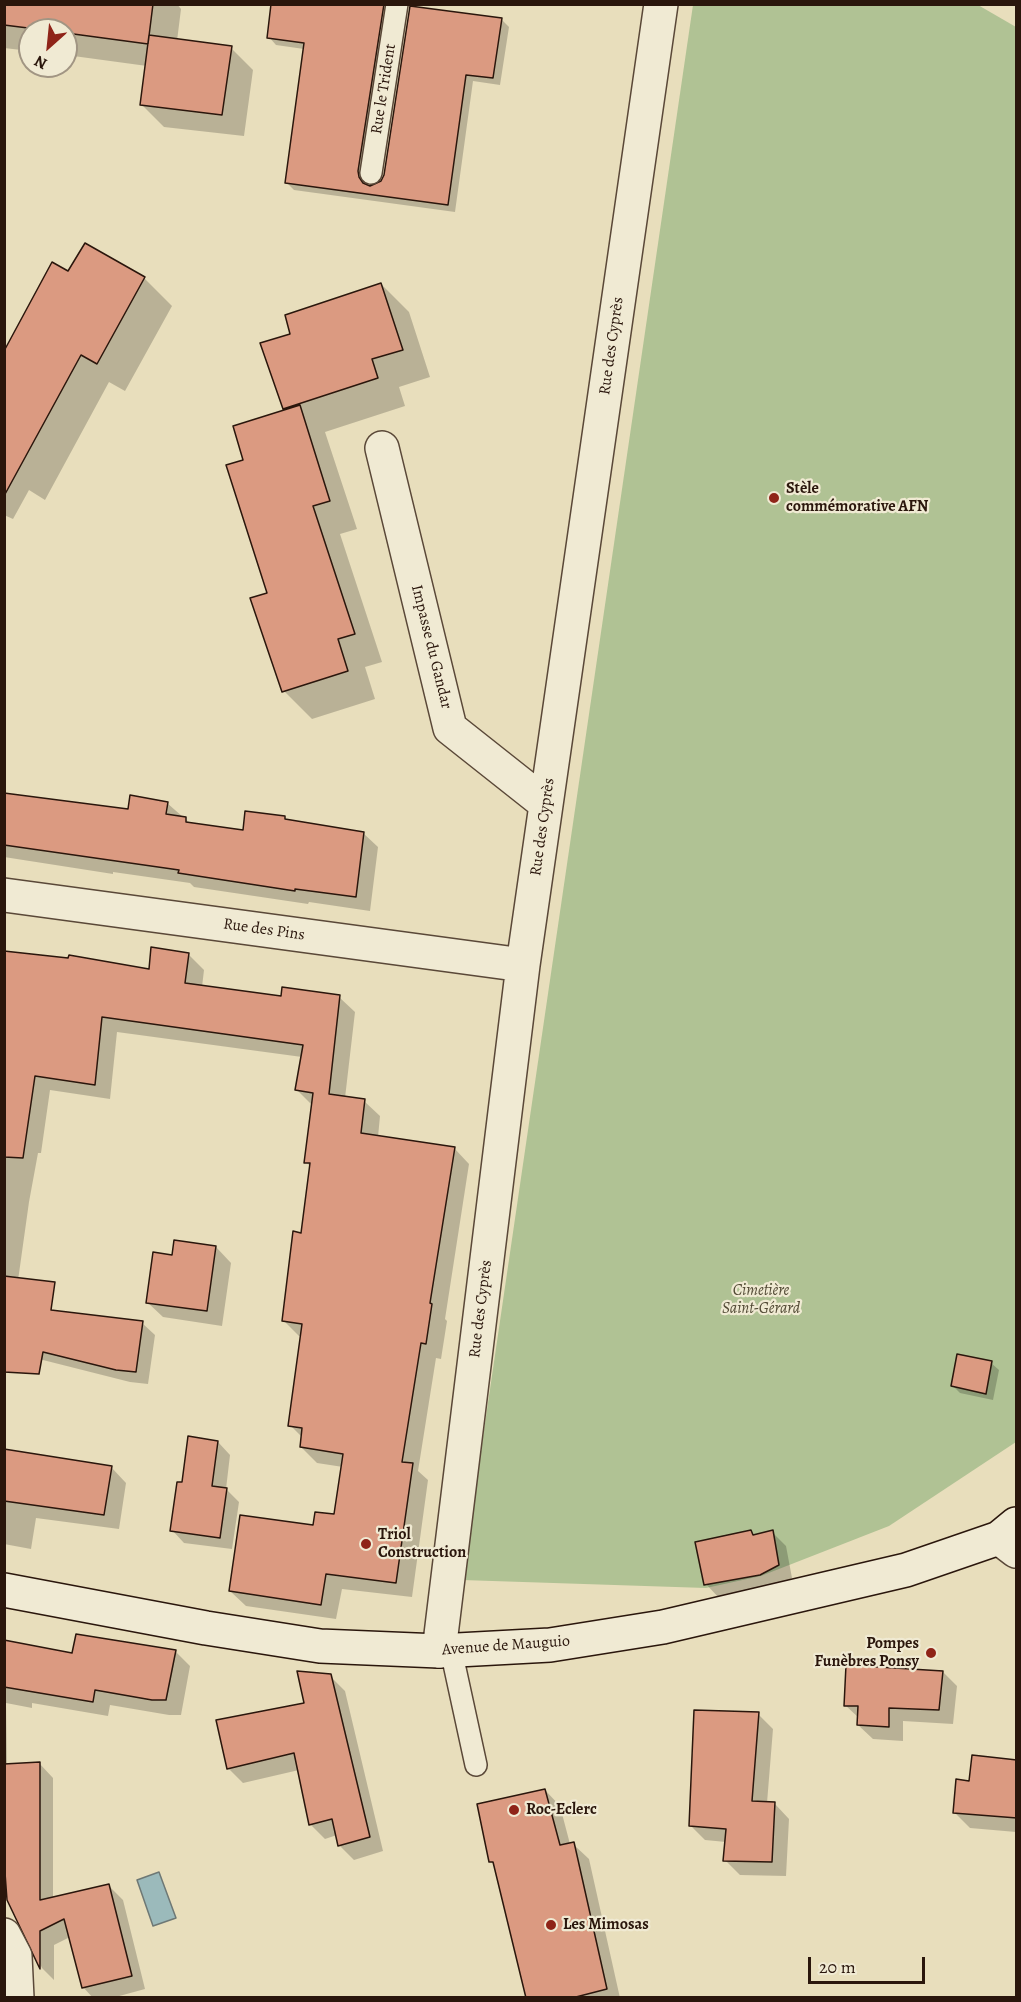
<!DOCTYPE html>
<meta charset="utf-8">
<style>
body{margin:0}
#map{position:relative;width:1021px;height:2002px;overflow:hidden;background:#e8debc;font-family:Alegreya,serif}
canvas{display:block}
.frame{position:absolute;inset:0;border:6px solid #2a160c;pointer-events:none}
.north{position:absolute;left:18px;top:18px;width:60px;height:60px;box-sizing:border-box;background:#f0ead3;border:2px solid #a19583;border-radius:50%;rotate:207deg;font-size:16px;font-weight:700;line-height:24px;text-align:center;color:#2a160c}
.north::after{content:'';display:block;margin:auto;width:21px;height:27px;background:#8f2418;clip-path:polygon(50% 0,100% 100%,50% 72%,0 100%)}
.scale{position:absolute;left:808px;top:1957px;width:117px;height:27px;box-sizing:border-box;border:3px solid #2a160c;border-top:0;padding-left:8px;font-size:18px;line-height:21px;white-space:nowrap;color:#2a160c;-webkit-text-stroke:4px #f0ead3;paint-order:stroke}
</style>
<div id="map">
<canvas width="1021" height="2002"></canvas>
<div class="frame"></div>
<div class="north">N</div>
<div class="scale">20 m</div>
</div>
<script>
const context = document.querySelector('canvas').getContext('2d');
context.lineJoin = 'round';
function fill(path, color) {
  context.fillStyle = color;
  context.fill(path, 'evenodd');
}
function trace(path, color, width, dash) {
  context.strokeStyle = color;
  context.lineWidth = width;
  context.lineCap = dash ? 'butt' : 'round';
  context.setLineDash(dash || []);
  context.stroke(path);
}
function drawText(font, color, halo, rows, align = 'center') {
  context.font = font + ' Alegreya,serif';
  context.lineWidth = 4.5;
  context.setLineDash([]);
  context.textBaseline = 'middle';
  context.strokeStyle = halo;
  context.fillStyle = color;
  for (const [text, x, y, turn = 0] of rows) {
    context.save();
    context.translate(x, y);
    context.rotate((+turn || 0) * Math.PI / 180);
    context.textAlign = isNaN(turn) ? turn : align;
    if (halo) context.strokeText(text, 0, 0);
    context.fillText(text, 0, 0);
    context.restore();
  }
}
fill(new Path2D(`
 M 693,5 L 978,5 L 1016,27 L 1016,1442 L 889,1526 L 761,1576 L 706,1588 L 462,1580 Z`), '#b0c294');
const water = new Path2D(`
 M 159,1872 L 176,1918 L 153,1926 L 137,1880 Z`);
fill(water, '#9bbabb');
trace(water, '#6e7875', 1.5);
fill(new Path2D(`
 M 4,4 L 177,4 L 181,9 L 177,41 L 231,48 L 253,70 L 244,136 L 164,127 L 141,104 L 147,66 L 66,55 L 66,30 L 30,30 L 30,51 L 4,48 Z
 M 273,4 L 385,4 L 391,11 L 365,179 L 368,187 L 382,181 L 385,175 L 501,19 L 509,27 L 500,85 L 473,81 L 455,212 L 294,190 L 286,182 L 304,49 L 276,45 L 269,37 Z
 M 69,273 L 144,278 L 172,306 L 125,391 L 109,382 L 45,500 L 29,490 L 13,519 L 4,515 L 4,353 Z
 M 381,284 L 409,312 L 430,377 L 399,387 L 405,406 L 325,432 L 357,529 L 340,534 L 382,662 L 365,667 L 375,699 L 312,719 L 284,691 L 252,599 L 269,594 L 245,461 L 286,411 L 284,408 L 292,336 Z
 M 4,794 L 130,811 L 167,803 L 191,824 L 244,832 L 285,818 L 289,821 L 363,833 L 378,847 L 370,911 L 309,902 L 308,904 L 194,887 L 190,883 L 113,872 L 113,874 L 4,857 Z
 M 4,952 L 150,971 L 188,954 L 204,970 L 202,987 L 282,997 L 339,997 L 355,1012 L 345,1098 L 364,1101 L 380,1116 L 378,1137 L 454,1148 L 469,1164 L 445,1319 L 447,1321 L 441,1359 L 436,1358 L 418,1471 L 428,1480 L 412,1597 L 342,1589 L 336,1619 L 246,1606 L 230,1591 L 314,1527 L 335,1516 L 343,1467 L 317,1463 L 301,1447 L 303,1438 L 290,1425 L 302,1336 L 299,1336 L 283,1320 L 302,1234 L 311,1167 L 306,1162 L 313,1106 L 297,1090 L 302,1057 L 117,1032 L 110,1099 L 50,1090 L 41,1153 L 38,1153 L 29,1202 L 14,1309 L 4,1308 Z
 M 216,1247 L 231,1263 L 222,1326 L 163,1317 L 147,1302 L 173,1257 Z
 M 142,1323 L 155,1335 L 148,1384 L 130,1382 L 35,1358 L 22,1346 Z
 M 991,1363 L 999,1370 L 993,1400 L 960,1393 L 952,1385 Z
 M 218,1442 L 230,1455 L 226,1489 L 239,1502 L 232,1549 L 184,1543 L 172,1530 L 183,1484 Z
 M 4,1467 L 111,1467 L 126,1483 L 119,1529 L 36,1518 L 31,1549 L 4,1544 Z
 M 751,1531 L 755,1536 L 772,1532 L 786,1546 L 792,1578 L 774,1588 L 719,1598 L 706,1584 Z
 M 4,1642 L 73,1655 L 175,1651 L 190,1666 L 181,1715 L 169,1715 L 110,1705 L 108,1716 L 32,1703 L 32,1708 L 6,1703 L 7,1765 L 39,1763 L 53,1778 L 53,1899 L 109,1886 L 123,1900 L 145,1989 L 112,1998 L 93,1998 L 83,1987 L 70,1937 L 54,1945 L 54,1980 L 42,1968 L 9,1899 L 4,1865 Z
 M 943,1672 L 957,1686 L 953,1724 L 903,1721 L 903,1741 L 873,1739 L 858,1725 L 859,1718 L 845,1705 Z
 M 330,1676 L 345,1691 L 383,1851 L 354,1860 L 339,1845 L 337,1835 L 325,1839 L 310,1824 L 299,1770 L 243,1783 L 228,1768 L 306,1704 Z
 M 758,1714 L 773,1729 L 767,1803 L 775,1804 L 789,1819 L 786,1876 L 740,1875 L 725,1860 L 726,1842 L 705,1840 L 691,1826 Z
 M 1016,1762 L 1016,1832 L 970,1828 L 954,1812 L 970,1783 Z
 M 545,1790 L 560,1806 L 570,1844 L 573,1844 L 589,1859 L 620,1998 L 528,1998 L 495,1866 L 491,1861 Z`), '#0003');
const building = new Path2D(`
 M 4,4 L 153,4 L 148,44 L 66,33 L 66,30 L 44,30 L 4,25 Z
 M 271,4 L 384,4 L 358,171 L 359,177 L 363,183 L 370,186 L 381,181 L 384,175 L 410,6 L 502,18 L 493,78 L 466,75 L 448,205 L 285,183 L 304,43 L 267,38 Z
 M 149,35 L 232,46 L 222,115 L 140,105 Z
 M 85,243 L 145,277 L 97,364 L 81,355 L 4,496 L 4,351 L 52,262 L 68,271 Z
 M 381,283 L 403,350 L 372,359 L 378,378 L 283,409 L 260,343 L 290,334 L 285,315 Z
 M 300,405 L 330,501 L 313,506 L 355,634 L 338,639 L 348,671 L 282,692 L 250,598 L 267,593 L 226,465 L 243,460 L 233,426 Z
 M 4,793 L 128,809 L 130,795 L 168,802 L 166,814 L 186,817 L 186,822 L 243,830 L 245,811 L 285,816 L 285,819 L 364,832 L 356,897 L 295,889 L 295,891 L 178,873 L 179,870 L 4,845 Z
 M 151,947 L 189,953 L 185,983 L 281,996 L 282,987 L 340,995 L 329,1094 L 365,1099 L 361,1133 L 455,1147 L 430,1303 L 432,1304 L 426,1344 L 421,1343 L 402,1462 L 413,1463 L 396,1583 L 326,1574 L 321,1605 L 229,1591 L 240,1515 L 313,1525 L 315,1512 L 334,1514 L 343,1454 L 300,1447 L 302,1428 L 288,1426 L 302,1324 L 282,1321 L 293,1231 L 301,1233 L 310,1163 L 304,1163 L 313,1093 L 295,1090 L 303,1045 L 102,1017 L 95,1085 L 35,1076 L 23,1158 L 4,1157 L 4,951 L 68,958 L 69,955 L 149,969 Z
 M 174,1240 L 216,1246 L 207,1311 L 146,1303 L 153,1252 L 172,1255 Z
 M 4,1276 L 55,1282 L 51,1310 L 143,1321 L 136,1372 L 116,1370 L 43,1352 L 39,1374 L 4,1372 Z
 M 957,1354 L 992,1361 L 986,1394 L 951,1386 Z
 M 188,1436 L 218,1441 L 212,1486 L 227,1488 L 220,1538 L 170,1531 L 177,1482 L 182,1482 Z
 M 4,1449 L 112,1466 L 104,1515 L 4,1501 Z
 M 751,1530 L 753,1535 L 773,1530 L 779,1565 L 760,1575 L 704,1585 L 695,1542 Z
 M 76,1634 L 176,1650 L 166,1700 L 152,1700 L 95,1690 L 93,1702 L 4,1687 L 4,1640 L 72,1653 Z
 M 846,1665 L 943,1671 L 939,1710 L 889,1708 L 889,1727 L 857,1725 L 858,1706 L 844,1706 Z
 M 297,1671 L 331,1674 L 370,1837 L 338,1846 L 332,1819 L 309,1825 L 294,1753 L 227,1769 L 216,1720 L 304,1703 Z
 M 694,1710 L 759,1712 L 752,1801 L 775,1802 L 772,1862 L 723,1861 L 726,1829 L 689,1826 Z
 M 972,1755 L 1017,1760 L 1017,1818 L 953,1813 L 956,1779 L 969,1781 Z
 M 40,1762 L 40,1900 L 109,1884 L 132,1976 L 82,1988 L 64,1919 L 40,1931 L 40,1969 L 7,1900 L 4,1859 L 4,1764 Z
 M 545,1789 L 560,1845 L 574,1842 L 607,1989 L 572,1998 L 526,1998 L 493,1862 L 489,1862 L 477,1804 Z`);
fill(building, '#db9a81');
trace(building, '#2a160c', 1.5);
const lane = new Path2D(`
 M 371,173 L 397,4
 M 451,1650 L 476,1765`);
const street = new Path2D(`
 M 382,448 L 450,728 L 546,804
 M 4,895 L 523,965
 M 999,1538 L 1016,1551
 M 439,1651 L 523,965 L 661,4
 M 4,1935 L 15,1956 L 17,1998`);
const secondary = new Path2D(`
 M 4,1590 L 206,1628 L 320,1646 L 439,1651 L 550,1645 L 663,1627 L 906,1570 L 999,1538 L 1016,1524`);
trace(lane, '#5a4838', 24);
trace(street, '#5a4838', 36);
trace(secondary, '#2a160c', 36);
trace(lane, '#f0ead3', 21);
trace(street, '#f0ead3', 33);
trace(secondary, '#f0ead3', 33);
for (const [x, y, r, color] of [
 [774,498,6,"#8f2418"],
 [366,1544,6,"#8f2418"],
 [931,1653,6,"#8f2418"],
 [514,1810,6,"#8f2418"],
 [551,1925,6,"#8f2418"]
]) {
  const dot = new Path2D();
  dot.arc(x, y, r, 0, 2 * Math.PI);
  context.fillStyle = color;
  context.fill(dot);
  trace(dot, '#f0ead3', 2);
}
drawText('16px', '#2a160c', '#f0ead3', [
 ["Rue le Trident",384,89,-81],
 ["Rue des Cyprès",612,346,-82],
 ["Impasse du Gandar",431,647,76],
 ["Rue des Cyprès",543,827,-82],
 ["Rue des Pins",264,930,8],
 ["Rue des Cyprès",481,1309,-83],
 ["Avenue de Mauguio",506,1646,-4]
]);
drawText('bold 16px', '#2a160c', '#f0ead3', [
 ["Stèle",786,489],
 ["commémorative AFN",786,507],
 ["Triol",378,1535],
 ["Construction",378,1553],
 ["Pompes",919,1644,"right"],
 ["Funèbres Ponsy",919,1662,"right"],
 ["Roc-Eclerc",526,1810],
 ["Les Mimosas",563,1925]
], 'left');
drawText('italic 16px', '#524a35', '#f0ead3', [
 ["Cimetière",761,1291],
 ["Saint-Gérard",761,1309]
]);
</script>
